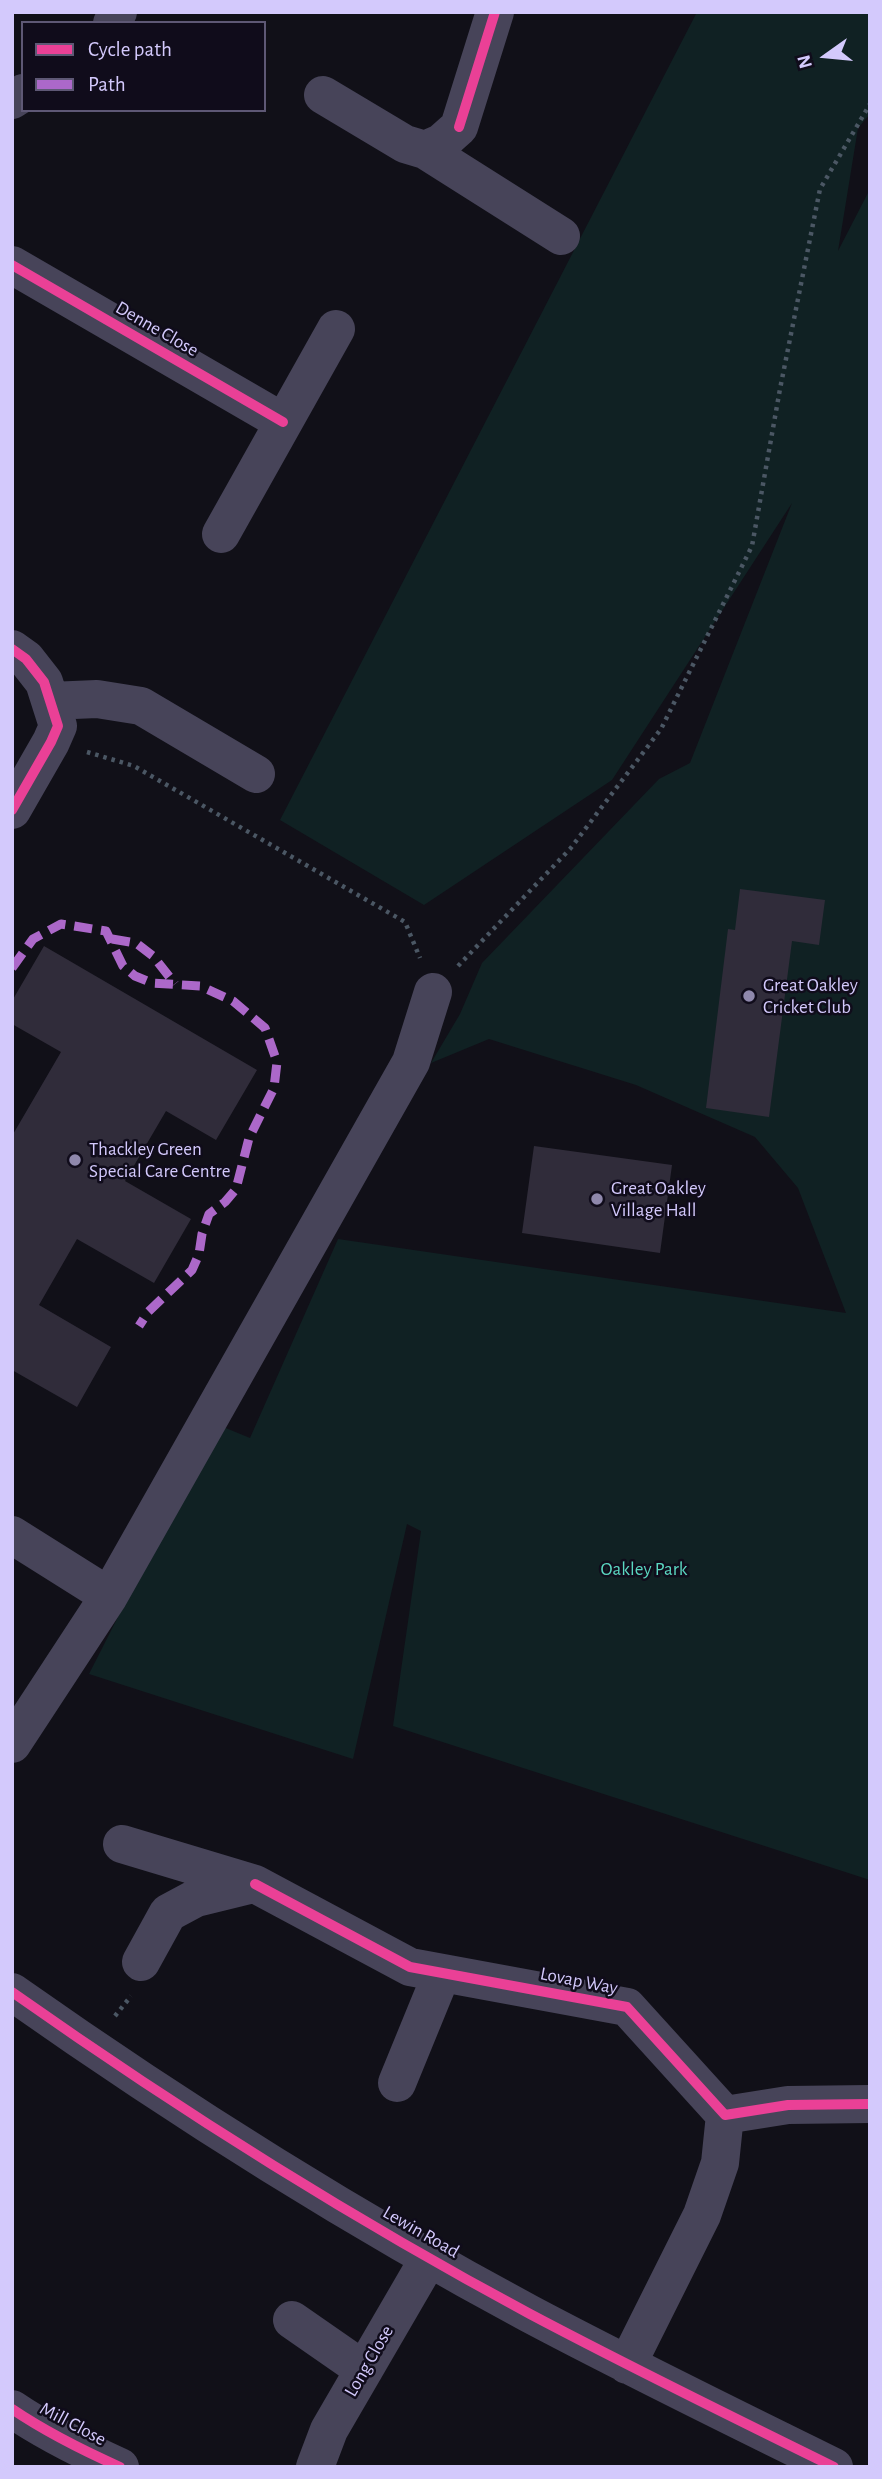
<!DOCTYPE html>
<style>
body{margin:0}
#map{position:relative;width:882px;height:2479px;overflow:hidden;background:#111018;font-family:"Alegreya Sans",sans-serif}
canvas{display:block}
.frame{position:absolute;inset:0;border:14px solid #d3c9fc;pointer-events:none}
.legend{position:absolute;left:21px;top:21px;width:245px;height:91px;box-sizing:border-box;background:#100c1b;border:2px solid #5e5875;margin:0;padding:9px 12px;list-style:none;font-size:21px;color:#d3c9fc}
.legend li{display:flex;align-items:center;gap:14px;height:35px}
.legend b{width:35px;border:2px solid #5e5875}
.north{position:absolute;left:791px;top:21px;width:70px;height:70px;-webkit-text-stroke:5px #100c1b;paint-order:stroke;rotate:255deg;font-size:19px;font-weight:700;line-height:28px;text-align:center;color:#d3c9fc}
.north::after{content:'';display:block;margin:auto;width:24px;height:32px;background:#d3c9fc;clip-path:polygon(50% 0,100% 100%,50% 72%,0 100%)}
</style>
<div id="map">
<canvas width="882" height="2479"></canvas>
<div class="frame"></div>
<ul class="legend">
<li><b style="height:9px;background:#ea4096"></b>Cycle path</li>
<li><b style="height:9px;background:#ac68c9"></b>Path</li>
</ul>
<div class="north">N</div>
</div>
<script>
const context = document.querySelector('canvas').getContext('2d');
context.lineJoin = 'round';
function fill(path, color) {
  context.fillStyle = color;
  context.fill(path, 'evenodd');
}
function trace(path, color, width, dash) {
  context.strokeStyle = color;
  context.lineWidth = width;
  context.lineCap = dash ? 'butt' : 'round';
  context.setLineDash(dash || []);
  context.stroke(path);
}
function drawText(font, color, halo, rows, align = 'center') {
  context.font = font + ' "Alegreya Sans",sans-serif';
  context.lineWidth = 5;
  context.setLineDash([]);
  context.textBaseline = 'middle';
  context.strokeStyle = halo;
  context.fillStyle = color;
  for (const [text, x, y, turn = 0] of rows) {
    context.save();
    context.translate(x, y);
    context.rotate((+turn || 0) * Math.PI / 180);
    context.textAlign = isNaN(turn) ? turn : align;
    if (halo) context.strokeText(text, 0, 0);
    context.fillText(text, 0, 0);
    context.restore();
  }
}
fill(new Path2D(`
 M 697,12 L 870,12 L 870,114 L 858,128 L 838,251 L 870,189 L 870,1880 L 393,1726 L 421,1531 L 407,1524 L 353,1759 L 89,1674 L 216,1424 L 250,1438 L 338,1239 L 846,1313 L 798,1188 L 755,1137 L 636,1085 L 489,1039 L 431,1063 L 460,1014 L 482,963 L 659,779 L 690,763 L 792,503 L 612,780 L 424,905 L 280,820 Z`), '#102123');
fill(new Path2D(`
 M 740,889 L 825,900 L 819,945 L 792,941 L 769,1117 L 706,1108 L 728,929 L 735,930 Z
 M 44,946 L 257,1070 L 216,1140 L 166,1111 L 125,1181 L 191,1219 L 154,1283 L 77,1239 L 39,1305 L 111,1347 L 77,1407 L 12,1370 L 12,1136 L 61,1052 L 12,1024 L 12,1001 Z
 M 534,1146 L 672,1165 L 660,1253 L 522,1233 Z`), '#302c3a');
trace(new Path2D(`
 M 87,752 L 134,766 L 405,922 L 420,958
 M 458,966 L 570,849 L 661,729 L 752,546 L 780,389 L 820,189 L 870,104
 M 115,2016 L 131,1996`), '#4b5764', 4.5, [3.5, 5]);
trace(new Path2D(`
 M 112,23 L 118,12
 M 323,95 L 405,144 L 425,150 L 441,143 L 459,127 L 495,12
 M 12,100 L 23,93
 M 425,150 L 561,236
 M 12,265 L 283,422
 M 221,534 L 336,329
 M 12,649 L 26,659 L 44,682 L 58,726 L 51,742 L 12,810
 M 50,701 L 97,699 L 141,706 L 256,774
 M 12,1535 L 109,1596
 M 12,1744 L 109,1596 L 411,1062 L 433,992
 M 122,1844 L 255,1884 L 410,1967 L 627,2007 L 725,2115 L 788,2105 L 870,2104
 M 141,1962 L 168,1913 L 196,1898 L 253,1884
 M 12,1992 C 178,2109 351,2218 530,2314 C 630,2367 732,2417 834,2467
 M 397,2083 L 442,1973
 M 292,2320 L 364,2370
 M 627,2365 L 702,2215 L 720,2163 L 725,2115
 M 12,2409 C 46,2432 82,2450 120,2467
 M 315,2467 L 329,2430 L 429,2258`), '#474459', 38);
trace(new Path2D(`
 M 112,939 L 136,943 L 153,956 L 175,984
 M 12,968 L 33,939 L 61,924 L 106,931 L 123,966 L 135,976 L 152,983 L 200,986 L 233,1001 L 265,1028 L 277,1062 L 274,1088 L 249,1138 L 236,1189 L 225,1202 L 209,1214 L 202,1234 L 199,1254 L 192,1270 L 148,1312 L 139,1326`), '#ac68c9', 9, [18, 9]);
trace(new Path2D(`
 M 459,127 L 495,12
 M 12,265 L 283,422
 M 12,649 L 26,659 L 44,682 L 58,726 L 51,742 L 12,810
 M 255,1884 L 410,1967 L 627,2007 L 725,2115 L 788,2105 L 870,2104
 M 12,1992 C 178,2109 351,2218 530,2314 C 630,2367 732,2417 834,2467
 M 12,2409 C 46,2432 82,2450 120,2467`), '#ea4096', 10);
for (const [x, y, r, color] of [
 [749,996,7,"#8f88ac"],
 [75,1160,7,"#8f88ac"],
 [597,1199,7,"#8f88ac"]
]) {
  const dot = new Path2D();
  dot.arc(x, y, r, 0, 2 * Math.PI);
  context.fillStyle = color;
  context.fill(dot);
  trace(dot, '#100c1b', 2.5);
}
drawText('19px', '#d3c9fc', '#100c1b', [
 ["Denne Close",157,329,30],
 ["Lovap Way",579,1981,11],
 ["Lewin Road",421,2232,30],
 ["Long Close",369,2361,-60],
 ["Mill Close",73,2424,28]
]);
drawText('19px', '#d3c9fc', '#100c1b', [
 ["Great Oakley",763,985],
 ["Cricket Club",763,1007],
 ["Thackley Green",89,1149],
 ["Special Care Centre",89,1171],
 ["Great Oakley",611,1188],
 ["Village Hall",611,1210]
], 'left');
drawText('19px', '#5bd7c1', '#100c1b', [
 ["Oakley Park",644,1569]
]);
</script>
